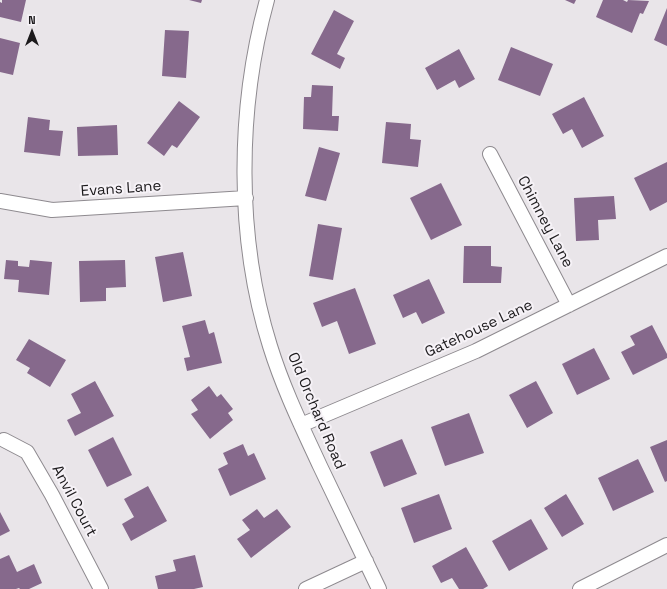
<!DOCTYPE html>
<style>
body{margin:0}
#map{position:relative;width:667px;height:589px;overflow:hidden;background:#e9e5e9;font-family:"Space Grotesk",sans-serif}
canvas{display:block}
.north{position:absolute;left:12px;top:12px;width:40px;height:40px;-webkit-text-stroke:3px #f6f2f7;paint-order:stroke;rotate:0deg;font-size:11px;font-weight:700;line-height:16px;text-align:center;color:#1c1a1c}
.north::after{content:'';display:block;margin:auto;width:14px;height:18px;background:#1c1a1c;clip-path:polygon(50% 0,100% 100%,50% 72%,0 100%)}
</style>
<div id="map">
<canvas width="667" height="589"></canvas>
<div class="north">N</div>
</div>
<script>
const context = document.querySelector('canvas').getContext('2d');
context.lineJoin = 'round';
function fill(path, color) {
  context.fillStyle = color;
  context.fill(path, 'evenodd');
}
function trace(path, color, width, dash) {
  context.strokeStyle = color;
  context.lineWidth = width;
  context.lineCap = dash ? 'butt' : 'round';
  context.setLineDash(dash || []);
  context.stroke(path);
}
function drawText(font, color, halo, rows, align = 'center') {
  context.font = font + ' "Space Grotesk",sans-serif';
  context.lineWidth = 4;
  context.setLineDash([]);
  context.textBaseline = 'middle';
  context.strokeStyle = halo;
  context.fillStyle = color;
  for (const [text, x, y, turn = 0] of rows) {
    context.save();
    context.translate(x, y);
    context.rotate((+turn || 0) * Math.PI / 180);
    context.textAlign = isNaN(turn) ? turn : align;
    if (halo) context.strokeText(text, 0, 0);
    context.fillText(text, 0, 0);
    context.restore();
  }
}
fill(new Path2D(`
 M 2,0 L 26,0 L 21,22 L 0,17 L 0,2 L 2,3 Z
 M 189,0 L 202,0 L 201,3 Z
 M 565,0 L 576,0 L 574,4 Z
 M 603,0 L 623,0 L 627,2 L 628,0 L 649,1 L 643,14 L 640,13 L 632,33 L 596,17 Z
 M 667,8 L 667,46 L 654,40 Z
 M 334,10 L 354,21 L 337,54 L 345,58 L 340,69 L 311,54 Z
 M 165,30 L 189,31 L 186,78 L 162,76 Z
 M 0,38 L 20,43 L 13,75 L 0,72 Z
 M 511,47 L 553,64 L 540,96 L 498,80 Z
 M 459,49 L 475,79 L 459,88 L 455,80 L 437,90 L 425,68 Z
 M 312,85 L 333,86 L 332,116 L 339,116 L 338,131 L 303,129 L 304,97 L 311,97 Z
 M 584,97 L 604,136 L 582,148 L 572,129 L 563,134 L 552,114 Z
 M 179,101 L 200,117 L 177,148 L 172,145 L 164,156 L 147,143 Z
 M 28,117 L 50,120 L 49,130 L 63,131 L 60,156 L 24,152 Z
 M 386,122 L 411,124 L 410,139 L 421,140 L 418,167 L 382,163 Z
 M 117,125 L 118,155 L 78,156 L 77,127 Z
 M 319,147 L 340,153 L 326,201 L 305,196 Z
 M 667,162 L 667,202 L 650,211 L 634,178 Z
 M 441,183 L 462,225 L 431,240 L 410,198 Z
 M 614,196 L 616,219 L 598,220 L 599,240 L 576,241 L 574,198 Z
 M 318,224 L 342,228 L 333,280 L 309,276 Z
 M 464,246 L 491,246 L 491,266 L 502,267 L 501,283 L 463,283 Z
 M 183,252 L 192,296 L 163,302 L 155,257 Z
 M 6,260 L 18,261 L 18,266 L 29,267 L 30,260 L 52,262 L 49,295 L 18,292 L 19,280 L 4,279 Z
 M 125,260 L 126,287 L 106,288 L 106,301 L 80,302 L 79,261 Z
 M 429,279 L 445,313 L 422,324 L 416,312 L 403,318 L 393,295 Z
 M 355,288 L 376,344 L 349,354 L 337,321 L 322,327 L 313,303 Z
 M 205,320 L 209,334 L 214,332 L 222,363 L 187,371 L 184,358 L 190,357 L 182,326 Z
 M 652,325 L 667,354 L 667,358 L 633,375 L 621,352 L 635,345 L 630,336 Z
 M 29,339 L 66,360 L 50,387 L 27,373 L 30,368 L 16,360 Z
 M 594,348 L 610,379 L 577,395 L 562,364 Z
 M 95,381 L 114,416 L 75,436 L 67,420 L 81,413 L 71,394 Z
 M 536,381 L 553,413 L 527,428 L 509,395 Z
 M 209,386 L 217,397 L 221,394 L 233,409 L 228,413 L 233,420 L 210,439 L 191,414 L 198,410 L 191,400 Z
 M 469,413 L 484,453 L 445,466 L 431,427 Z
 M 113,437 L 132,475 L 107,487 L 88,450 Z
 M 402,439 L 417,474 L 384,487 L 370,452 Z
 M 667,440 L 667,481 L 665,482 L 650,447 Z
 M 243,444 L 248,456 L 254,453 L 266,479 L 230,496 L 218,469 L 228,464 L 223,453 Z
 M 638,459 L 654,492 L 613,511 L 598,478 Z
 M 148,486 L 167,521 L 131,541 L 122,524 L 134,517 L 124,499 Z
 M 439,494 L 452,529 L 414,543 L 401,508 Z
 M 566,494 L 584,524 L 562,537 L 544,508 Z
 M 257,509 L 264,518 L 277,509 L 291,527 L 251,558 L 237,539 L 250,530 L 242,520 Z
 M 0,512 L 10,531 L 0,536 Z
 M 531,519 L 548,549 L 509,571 L 492,541 Z
 M 466,547 L 488,586 L 483,589 L 459,589 L 452,578 L 441,583 L 432,566 Z
 M 9,555 L 17,572 L 34,564 L 42,583 L 29,589 L 20,589 L 19,588 L 16,589 L 0,589 L 0,559 Z
 M 195,555 L 203,587 L 194,589 L 158,589 L 155,576 L 176,571 L 173,560 Z`), '#86698c');
const street = new Path2D(`
 M 267,0 C 237,109 236,238 270,346 C 283,388 302,427 320,466 C 340,507 359,548 379,589
 M 490,154 L 569,305
 M 0,201 L 52,210 L 246,198
 M 301,425 L 476,351 L 667,256
 M 4,440 L 27,452 L 52,495 L 101,589
 M 306,589 L 366,561
 M 580,589 L 667,545`);
trace(street, '#8e8a8f', 16);
trace(street, '#fff', 14);
drawText('15px', '#1c1a1c', '#f6f2f7', [
 ["Evans Lane",121,189,-4],
 ["Chimney Lane",545,222,62],
 ["Gatehouse Lane",479,329,-25],
 ["Old Orchard Road",316,411,67],
 ["Anvil Court",74,501,62]
]);
</script>
